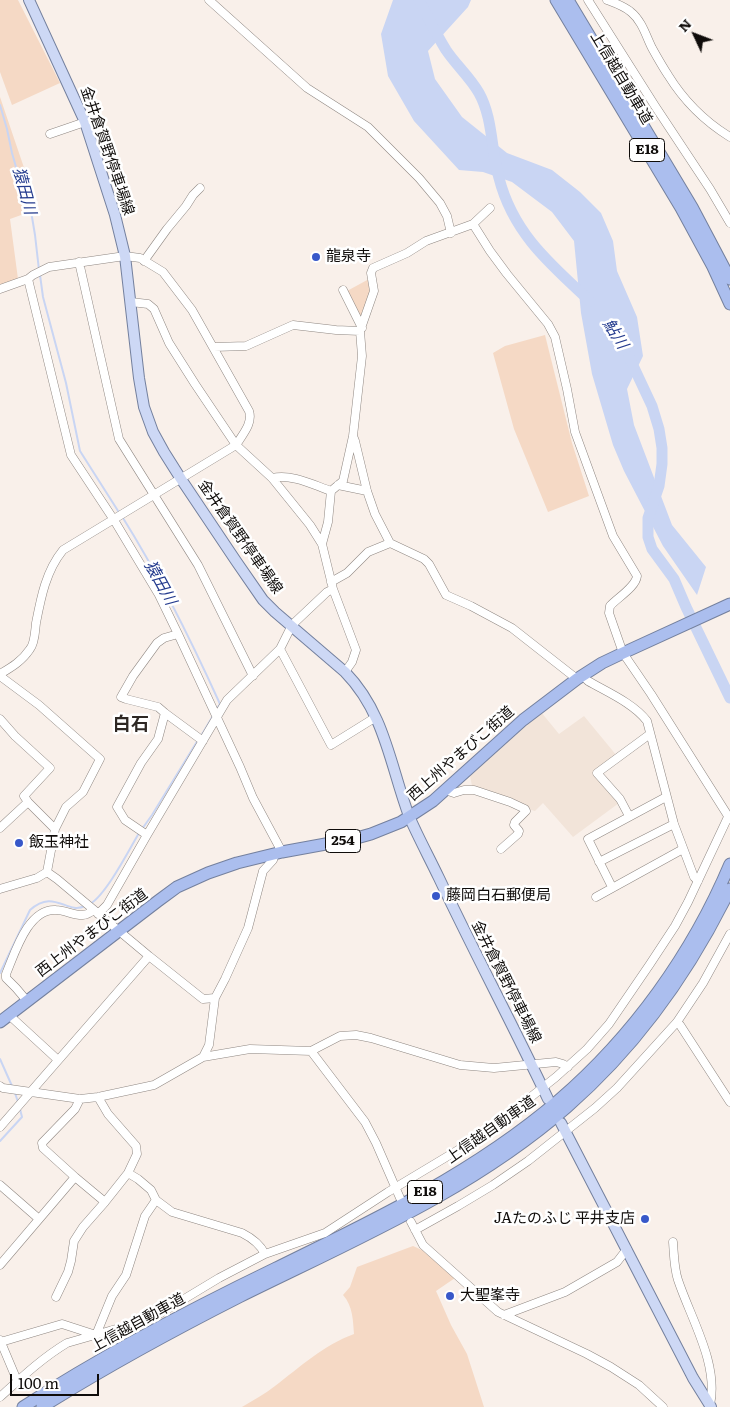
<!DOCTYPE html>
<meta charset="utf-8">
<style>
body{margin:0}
#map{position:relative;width:730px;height:1407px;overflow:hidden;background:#f9f0ea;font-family:Literata,serif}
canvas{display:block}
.north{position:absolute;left:670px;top:10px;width:50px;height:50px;-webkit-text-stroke:4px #fff;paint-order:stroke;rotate:313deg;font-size:14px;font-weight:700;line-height:20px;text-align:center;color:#0f0c0a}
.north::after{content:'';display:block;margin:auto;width:18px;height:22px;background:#0f0c0a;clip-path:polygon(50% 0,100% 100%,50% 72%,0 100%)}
.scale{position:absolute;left:10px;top:1374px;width:89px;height:22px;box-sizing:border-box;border:2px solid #0f0c0a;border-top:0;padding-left:6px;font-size:15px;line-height:18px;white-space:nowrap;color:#0f0c0a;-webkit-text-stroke:4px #fff;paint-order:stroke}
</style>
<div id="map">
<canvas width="730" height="1407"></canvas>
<div class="north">N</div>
<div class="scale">100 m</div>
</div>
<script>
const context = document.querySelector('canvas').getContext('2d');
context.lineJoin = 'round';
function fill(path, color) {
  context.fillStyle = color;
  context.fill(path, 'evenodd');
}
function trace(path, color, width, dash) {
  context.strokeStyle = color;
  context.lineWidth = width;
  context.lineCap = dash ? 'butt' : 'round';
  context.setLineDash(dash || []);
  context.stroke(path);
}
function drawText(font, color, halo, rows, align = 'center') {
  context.font = font + ' Literata,"Noto Sans JP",serif';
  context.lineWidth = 5;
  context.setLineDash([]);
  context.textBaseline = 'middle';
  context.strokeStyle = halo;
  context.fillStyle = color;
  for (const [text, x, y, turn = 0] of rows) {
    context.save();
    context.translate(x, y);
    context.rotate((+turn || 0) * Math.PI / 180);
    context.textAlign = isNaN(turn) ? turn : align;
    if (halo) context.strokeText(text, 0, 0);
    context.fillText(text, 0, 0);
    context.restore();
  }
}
fill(new Path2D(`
 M 541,712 L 559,734 L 584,716 L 617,756 L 594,773 L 619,803 L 573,837 L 543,803 L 535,811 L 528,809 L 511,799 L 472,786 L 470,776 Z`), '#f2e4d9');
fill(new Path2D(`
 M 0,0 L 18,0 L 60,83 L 12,105 L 0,72 Z
 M 0,97 L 38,209 L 10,219 L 18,279 L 0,286 Z
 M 369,279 L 372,292 L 362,322 L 347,291 Z
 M 545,335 L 572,443 L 589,496 L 548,512 L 514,429 L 493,353 L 505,346 Z
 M 413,1246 L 422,1250 L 455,1278 L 436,1291 L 451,1325 L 467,1354 L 484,1407 L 242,1407 C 253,1400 265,1394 275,1386 C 300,1367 324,1345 354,1334 C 353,1321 353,1306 343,1295 L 350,1287 L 357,1267 Z`), '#f5d9c5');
fill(new Path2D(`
 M 393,0 L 471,0 L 468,7 L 428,51 L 435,79 L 462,117 L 507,153 L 552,170 L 580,192 L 601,213 L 613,241 L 617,271 L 637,317 L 643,356 L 627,389 L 634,425 L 672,525 L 706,567 L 697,595 L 663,546 L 624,471 L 613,445 L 592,374 L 581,313 L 574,241 L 552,212 L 512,182 L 483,172 L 459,170 L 414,121 L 388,76 L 381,34 Z`), '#c9d5f3');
trace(new Path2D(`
 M 0,105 L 7,129 L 12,153 L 18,174 L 31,211 L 35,235 L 39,270
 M 40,275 L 43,297 L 66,383 L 80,451 L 120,514
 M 123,518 C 160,577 191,640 220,704 L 216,710
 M 201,736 L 214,714
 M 142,829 L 152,815 L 198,740
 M 90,904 C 106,895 129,850 139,833
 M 0,973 L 30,910 C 54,888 67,915 85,906
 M 0,1059 L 12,1086
 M 15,1093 L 18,1102
 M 0,1141 L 22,1117 L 20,1109`), '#c9d5f3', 2);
trace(new Path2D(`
 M 419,0 C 428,17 436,34 446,50 C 456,65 470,77 479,93 C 493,118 491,150 499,178 C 513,233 550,264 590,301
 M 629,357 L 652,406 L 659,429 L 662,448 L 662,464 L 659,486 L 648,518 L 648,537 L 652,549 L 674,579 L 686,607 L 730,698`), '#c9d5f3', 11);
const minor = new Path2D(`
 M 209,0 L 307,88 L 368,127 L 419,178 L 440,203 L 447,216 L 451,233
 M 588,0 L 655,106 L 710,189 L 730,223
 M 607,0 C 615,3 624,6 631,12 C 642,21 646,36 652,48 C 657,57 662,66 668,75 C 684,101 704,121 730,137
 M 50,134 L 85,122
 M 473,224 L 490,251 L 507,274 L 548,324 L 555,337 L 567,389 L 575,432 L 613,536 L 637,576 C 636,587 617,598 610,606 L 609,613 L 623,653 L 651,694 L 730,819
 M 144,261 L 167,229 L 186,206 L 193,195 L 200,188
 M 79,262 L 119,439 L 198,565 L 253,676
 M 28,279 L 71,455 L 114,520 L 159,595 L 178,634 L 240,767 L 253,798 L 282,852
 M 0,289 L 28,279 L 33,275 L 49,267 L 125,256 L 140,258 L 163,272 L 192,310 L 249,411 C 253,423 243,434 236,445 L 63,550 C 46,571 41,597 36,623 C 35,631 35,643 30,649 C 22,661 12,667 0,674
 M 343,290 L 362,328
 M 131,302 L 148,304 L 154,309 L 169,343 L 195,384 L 236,445 L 272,478 L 310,525 L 322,544 L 333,589 L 356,650 L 352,662 L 345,672
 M 214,347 L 246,346 L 293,325 L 336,330 L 360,331
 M 353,436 L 355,441 L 367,491 L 375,514 L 390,543 L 424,559 L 429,564 L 446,595 L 471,606 L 512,628 L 577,679
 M 272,478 C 293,474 311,484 331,491
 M 338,485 L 367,491
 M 322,544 L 328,522 L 331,491 L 343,481 L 353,436 L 362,356 L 360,331 L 374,291 L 371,273 L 373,268 L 407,253 L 426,241 L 473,224 L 490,208
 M 331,582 L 347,573 L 368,552 L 390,543
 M 178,634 L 164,638 L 157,643 L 133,676 L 121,697 L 126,699 L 158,707 L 165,713 L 203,741
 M 280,649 L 331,745 L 376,717
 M 0,676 L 39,705 L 100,759 L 83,792 L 66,807 L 55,829 L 47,872
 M 583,676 L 588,681 C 607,692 633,703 647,721 L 674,824 L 694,877 L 698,881
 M 0,719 L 15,736 L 50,768 L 24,796 L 28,802
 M 445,790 L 454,793 L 464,790 L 474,790 L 510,802 L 525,809 L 526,811 L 515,822 L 514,825 L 519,831 L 518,834 L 501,849
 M 629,816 L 620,799 L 597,773 L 650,734
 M 0,828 L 28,802 L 55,829
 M 147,835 L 125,820 L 117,807 L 141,763 L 158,739 L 165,713
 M 599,862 L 674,824
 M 47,872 L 57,879 L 149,956 L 203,999 L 215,998
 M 612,887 L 588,839 L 666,797
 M 0,889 L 37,878 L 47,872
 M 596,897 L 683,849
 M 98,914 L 107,905 L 147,835 L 227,700 L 280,649 L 292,625 L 327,592 L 333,589
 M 27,1001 L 16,988 L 6,978 L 6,974 C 15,953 28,908 56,910 C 64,910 76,916 83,915 C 87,915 91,912 94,910
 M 9,1015 L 58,1060
 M 677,1022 L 680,1025 L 730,1102
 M 311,1051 L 365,1122 L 376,1143 L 400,1198
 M 203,1057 L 209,1045 L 215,998 L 225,979 L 248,928 L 263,871 L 273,860 L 275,854
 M 0,1086 L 3,1088 L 80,1099 L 98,1097 L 154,1085 L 203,1057 L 250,1049 L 311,1051 L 340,1036 L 356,1035 L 371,1038 L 460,1065 L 494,1068 L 556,1062 L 563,1064 L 568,1067
 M 98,1097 L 108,1114 L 136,1146 L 137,1154 L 128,1173 L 138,1179 L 151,1190 L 156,1200 L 172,1212 L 242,1233 C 252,1238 260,1244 265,1254
 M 0,1127 L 149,956
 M 75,1177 L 105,1202
 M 0,1185 L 39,1219
 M 411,1222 L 423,1245 L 498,1312 L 587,1354 L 611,1367 L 639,1385 L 663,1407
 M 415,1230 L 458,1206 L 493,1185 L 528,1161 L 595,1108 L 617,1088 L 677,1022 L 703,983 L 730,934
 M 673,1242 C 674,1255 674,1268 678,1280 C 691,1319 719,1364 710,1405
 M 0,1265 L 75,1177 L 43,1148 L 42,1143 L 75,1109 L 80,1099
 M 56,1297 L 68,1272 L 71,1261 L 74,1241 L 83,1227 L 105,1202 L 128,1173
 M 504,1315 L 565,1292 L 617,1262 L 627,1249
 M 96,1335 L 112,1296 L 126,1275 L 145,1216 L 156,1200
 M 0,1340 L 16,1378 L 18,1380
 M 1,1342 L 62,1324 L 96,1335
 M 0,1397 C 21,1378 42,1358 67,1343 L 151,1319 L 219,1278 L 265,1254 L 325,1233 L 388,1192 L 483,1135 L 556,1077 L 587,1049 L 609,1024 L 650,964 L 675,926 L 688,902 L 728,817`);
const major = new Path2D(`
 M 29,0 L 85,122 L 115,215 L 125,256 L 139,378 L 144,407 L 153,432 L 164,452 L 181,479 L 236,561 L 263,600 L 275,612 L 345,672 C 385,713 390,765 409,816 C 418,837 429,857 439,878 C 474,952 513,1025 548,1099
 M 561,1123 L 693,1378 L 711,1407`);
const highway = new Path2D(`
 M 556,0 L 681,208 L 713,267 L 730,304
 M 568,0 L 692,207 L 730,279
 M 0,1022 L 158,901 L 177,887 L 208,873 L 237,863 L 282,852 L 353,839 L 371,834 L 401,822 L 433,801 L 523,720 L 577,679 L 602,663 L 623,653 L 730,604
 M 23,1407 C 103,1355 189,1310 276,1268 C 375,1220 475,1172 559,1100 C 633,1036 692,954 730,864
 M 42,1407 C 106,1367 172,1331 239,1297 C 352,1241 471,1191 567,1107 C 637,1046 690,971 730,889`);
trace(minor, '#8f8782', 9);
trace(major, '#74809e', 12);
trace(highway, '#74809e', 13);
trace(minor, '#fff', 8);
trace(major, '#cdd8f5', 10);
trace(highway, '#abbeee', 11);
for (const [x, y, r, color] of [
 [316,257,5,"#3858c9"],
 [19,843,5,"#3858c9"],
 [436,896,5,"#3858c9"],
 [645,1219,5,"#3858c9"],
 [450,1296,5,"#3858c9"]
]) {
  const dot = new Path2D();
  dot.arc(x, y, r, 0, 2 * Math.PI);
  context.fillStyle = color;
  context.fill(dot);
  trace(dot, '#fff', 2);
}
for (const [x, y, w] of [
 [647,150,35],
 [343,841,35],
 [425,1192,35]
]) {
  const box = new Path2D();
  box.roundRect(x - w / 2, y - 11.5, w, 23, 4);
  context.fillStyle = '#fff';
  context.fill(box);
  trace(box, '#0f0c0a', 1);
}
drawText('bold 14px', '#0f0c0a', null, [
 ["E18",647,150],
 ["254",343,841],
 ["E18",425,1192]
]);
drawText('15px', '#0f0c0a', '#fff', [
 ["上信越自動車道",621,78,59],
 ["金井倉賀野停車場線",107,151,71],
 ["金井倉賀野停車場線",240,537,55],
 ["西上州やまびこ街道",461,754,-41],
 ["西上州やまびこ街道",92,933,-37],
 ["金井倉賀野停車場線",506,982,63],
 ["上信越自動車道",491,1130,-35],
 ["上信越自動車道",138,1323,-29]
]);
drawText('15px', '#0f0c0a', '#fff', [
 ["龍泉寺",326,257],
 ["飯玉神社",29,843],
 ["藤岡白石郵便局",446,896],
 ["JAたのふじ 平井支店",635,1219,"right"],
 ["大聖峯寺",460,1296]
], 'left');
drawText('italic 16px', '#243b8e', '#fff', [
 ["猿田川",24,191,75],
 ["鮎川",615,334,58],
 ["猿田川",160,583,61]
]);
drawText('bold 18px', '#2e2824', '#fff', [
 ["白石",131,725]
]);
</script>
